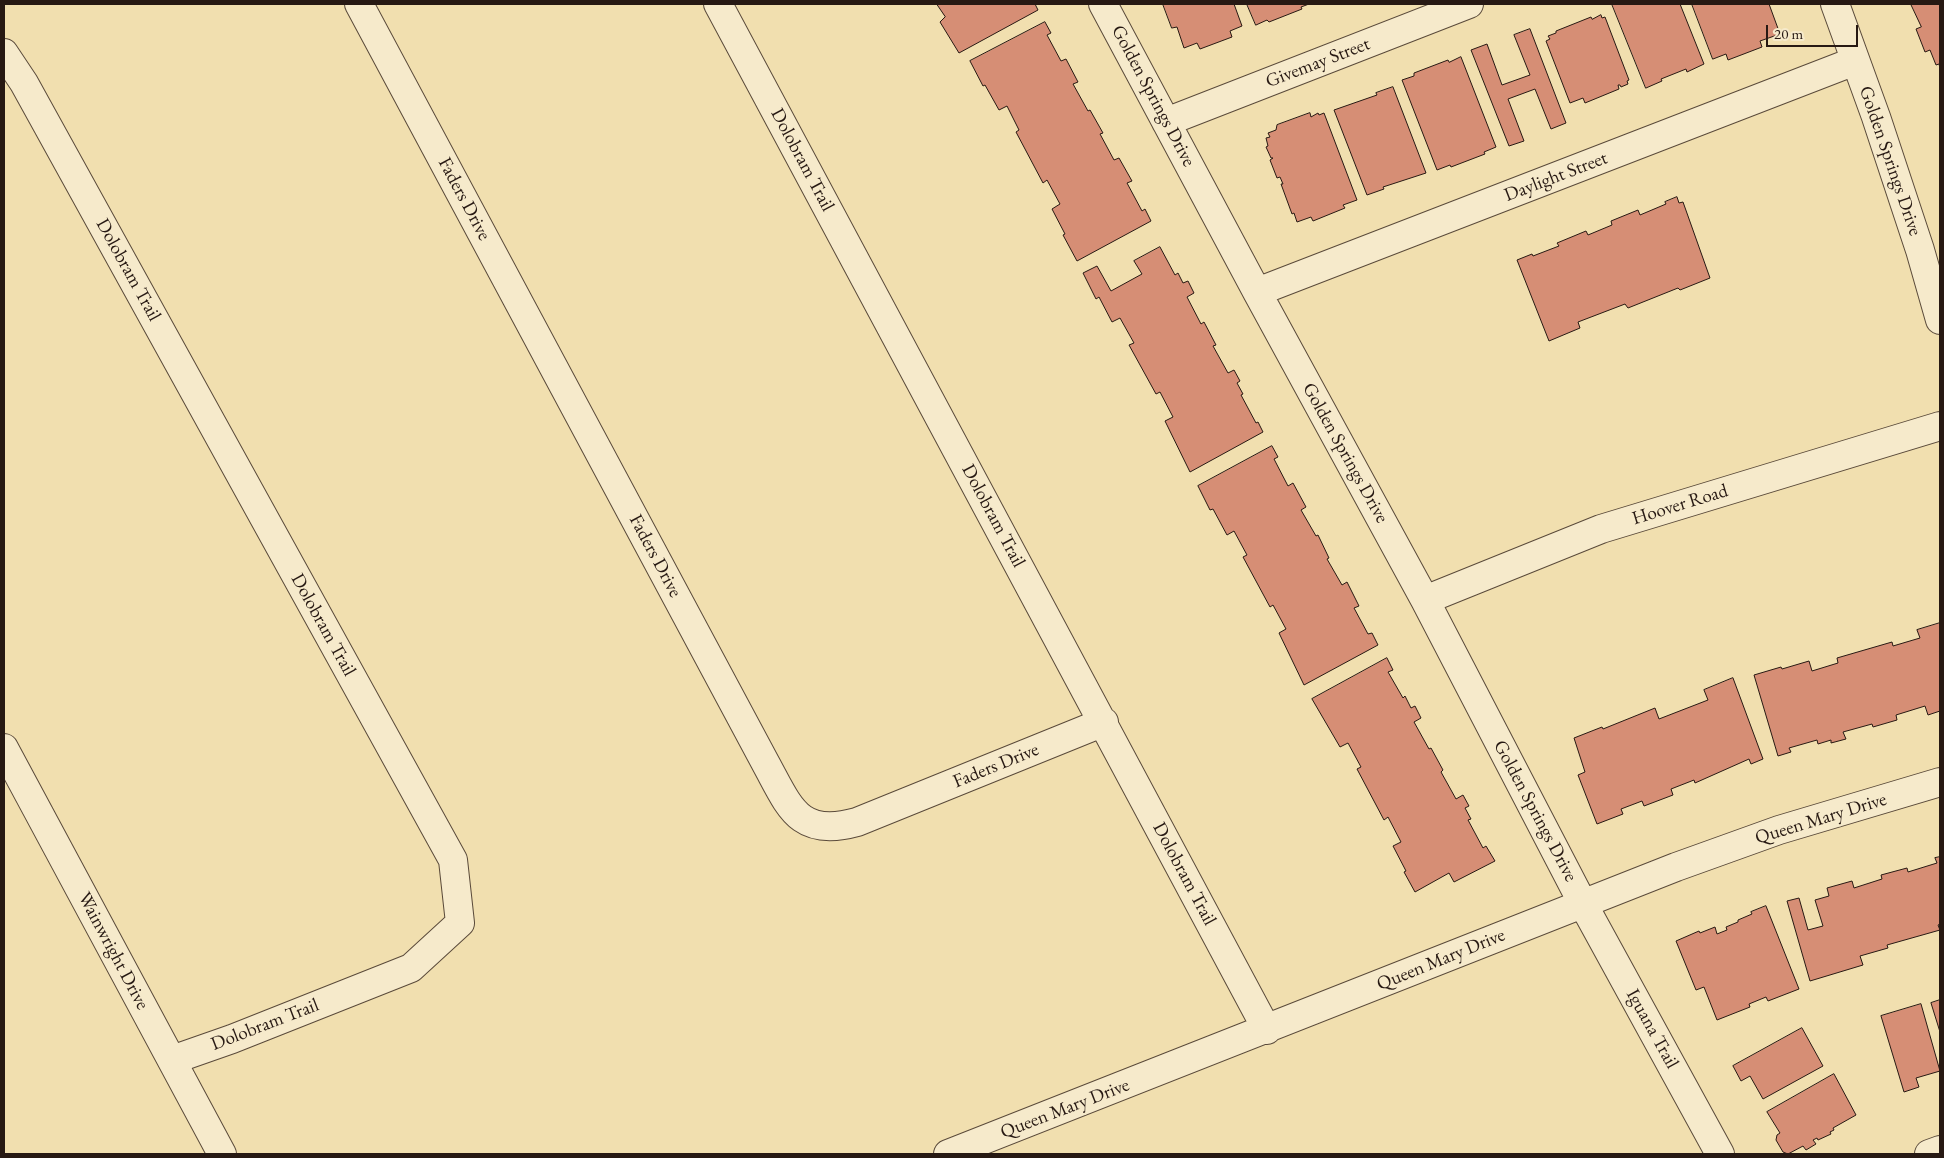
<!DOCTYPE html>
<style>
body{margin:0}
#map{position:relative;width:1944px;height:1158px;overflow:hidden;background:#f1dfaf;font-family:"EB Garamond",serif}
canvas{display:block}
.frame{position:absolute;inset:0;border:5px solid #271913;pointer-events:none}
.scale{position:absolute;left:1766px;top:25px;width:92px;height:22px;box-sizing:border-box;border:2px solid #271913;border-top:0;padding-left:6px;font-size:15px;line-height:18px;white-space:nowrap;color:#271913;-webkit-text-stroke:4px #f6eacb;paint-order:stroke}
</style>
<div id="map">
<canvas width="1944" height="1158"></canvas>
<div class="frame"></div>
<div class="scale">20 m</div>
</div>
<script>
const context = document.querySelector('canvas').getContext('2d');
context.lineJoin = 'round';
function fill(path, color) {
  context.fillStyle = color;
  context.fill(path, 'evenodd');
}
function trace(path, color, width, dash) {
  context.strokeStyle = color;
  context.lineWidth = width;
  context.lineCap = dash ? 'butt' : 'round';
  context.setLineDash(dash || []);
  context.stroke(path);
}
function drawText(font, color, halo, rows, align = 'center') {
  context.font = font + ' "EB Garamond",serif';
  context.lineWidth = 4;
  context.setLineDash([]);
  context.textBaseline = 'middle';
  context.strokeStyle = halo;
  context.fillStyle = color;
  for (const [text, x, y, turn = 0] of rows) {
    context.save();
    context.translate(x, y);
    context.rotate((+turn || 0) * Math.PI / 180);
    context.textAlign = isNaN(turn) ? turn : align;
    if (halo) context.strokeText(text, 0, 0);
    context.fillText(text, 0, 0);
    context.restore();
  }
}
const building = new Path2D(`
 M 937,4 L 1035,4 L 1038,10 L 959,53 L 940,22 L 945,17 Z
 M 1163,4 L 1234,4 L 1242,26 L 1230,31 L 1232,37 L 1200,49 L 1197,43 L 1184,48 L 1177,27 L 1172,28 Z
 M 1247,4 L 1309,4 L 1301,7 L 1302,9 L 1269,22 L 1267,20 L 1256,25 Z
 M 1612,4 L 1680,4 L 1704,64 L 1687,72 L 1686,69 L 1661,79 L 1662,81 L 1646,88 Z
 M 1692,4 L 1769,4 L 1780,34 L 1760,41 L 1762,47 L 1728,60 L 1726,54 L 1713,59 Z
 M 1911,4 L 1940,4 L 1940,68 L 1939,64 L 1936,65 L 1930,50 L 1925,52 L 1916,29 L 1921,27 Z
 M 1601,15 L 1602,18 L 1605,17 L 1629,80 L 1627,81 L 1628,84 L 1621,87 L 1620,85 L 1618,85 L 1619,89 L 1585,103 L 1583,98 L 1570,103 L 1546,41 L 1550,39 L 1548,36 L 1556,33 L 1556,31 L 1591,17 L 1592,19 Z
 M 1045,22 L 1051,33 L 1047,35 L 1061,61 L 1066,59 L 1078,82 L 1073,84 L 1088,111 L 1090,110 L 1103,133 L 1100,134 L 1114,160 L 1119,158 L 1132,181 L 1127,183 L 1142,211 L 1145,209 L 1151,221 L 1077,261 L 1063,235 L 1065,234 L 1052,209 L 1060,204 L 1047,180 L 1043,183 L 1016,132 L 1019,130 L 1007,106 L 999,110 L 985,85 L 983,86 L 970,61 Z
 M 1530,29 L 1566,123 L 1551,129 L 1535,89 L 1508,99 L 1524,141 L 1509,146 L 1471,50 L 1487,44 L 1502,85 L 1530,75 L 1514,35 Z
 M 1461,57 L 1496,147 L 1484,152 L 1485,154 L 1451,167 L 1450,165 L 1437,170 L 1402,80 L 1414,76 L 1414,73 L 1448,60 L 1449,62 Z
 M 1393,87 L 1426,173 L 1383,187 L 1384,189 L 1367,195 L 1334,110 L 1377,95 L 1376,93 Z
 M 1310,113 L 1311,117 L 1318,113 L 1319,115 L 1324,113 L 1357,200 L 1343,205 L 1345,208 L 1313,221 L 1311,217 L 1297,222 L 1294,213 L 1292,214 L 1281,184 L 1283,184 L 1280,177 L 1277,178 L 1270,160 L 1273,158 L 1271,158 L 1266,147 L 1268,146 L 1266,138 L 1270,137 L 1268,133 L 1276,130 L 1277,125 Z
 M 1677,197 L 1679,203 L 1683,202 L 1710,278 L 1680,290 L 1678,288 L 1628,308 L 1625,304 L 1578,322 L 1580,328 L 1549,341 L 1517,260 L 1532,254 L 1533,256 L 1559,246 L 1557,243 L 1586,231 L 1588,235 L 1612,225 L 1611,221 L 1638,210 L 1640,215 L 1666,204 L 1665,202 Z
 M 1160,247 L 1175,275 L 1178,273 L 1183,283 L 1188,281 L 1194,293 L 1187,297 L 1201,324 L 1204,322 L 1216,345 L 1213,346 L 1228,373 L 1234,370 L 1240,381 L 1237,383 L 1243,394 L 1241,395 L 1256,423 L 1258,422 L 1263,432 L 1190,472 L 1165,421 L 1173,417 L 1160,392 L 1156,394 L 1129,345 L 1134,343 L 1120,318 L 1112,322 L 1099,297 L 1096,299 L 1083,273 L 1097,266 L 1111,291 L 1142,274 L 1134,261 Z
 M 1272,446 L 1278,457 L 1274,459 L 1288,486 L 1293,483 L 1306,507 L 1301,510 L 1316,536 L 1318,535 L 1329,558 L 1327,559 L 1342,585 L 1347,582 L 1359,606 L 1354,608 L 1368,634 L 1372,633 L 1378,645 L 1304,685 L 1279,633 L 1286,629 L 1273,605 L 1270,607 L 1243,557 L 1247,555 L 1234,531 L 1227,535 L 1213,509 L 1210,510 L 1198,486 Z
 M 1940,623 L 1940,711 L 1928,715 L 1925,706 L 1896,715 L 1897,720 L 1873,727 L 1872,724 L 1843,732 L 1846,739 L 1831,743 L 1831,740 L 1818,744 L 1817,740 L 1789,748 L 1791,752 L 1778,756 L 1754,675 L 1781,667 L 1782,669 L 1809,661 L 1812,671 L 1838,663 L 1837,658 L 1892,642 L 1893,646 L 1920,638 L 1917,630 Z
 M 1387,658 L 1393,670 L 1388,672 L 1403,698 L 1405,696 L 1411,708 L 1415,706 L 1421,718 L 1414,722 L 1429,749 L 1431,748 L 1443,770 L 1441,772 L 1456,799 L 1463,795 L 1469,806 L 1465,808 L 1471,819 L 1468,820 L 1483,848 L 1486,846 L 1495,861 L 1454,882 L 1449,873 L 1415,892 L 1404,872 L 1406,871 L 1393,846 L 1401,842 L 1388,817 L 1384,820 L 1357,769 L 1361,767 L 1348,743 L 1340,747 L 1312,699 Z
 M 1733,678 L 1763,759 L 1751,764 L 1749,759 L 1695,783 L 1694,780 L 1671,789 L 1673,795 L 1644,806 L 1642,801 L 1621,809 L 1623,814 L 1597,824 L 1578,775 L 1585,772 L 1574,738 L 1602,727 L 1603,729 L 1655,708 L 1659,719 L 1708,700 L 1704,690 Z
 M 1940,857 L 1940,924 L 1938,925 L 1940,930 L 1887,945 L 1888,948 L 1860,956 L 1863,965 L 1810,981 L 1787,901 L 1799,898 L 1808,930 L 1823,926 L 1815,900 L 1829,896 L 1827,888 L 1852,881 L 1854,888 L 1882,879 L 1881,875 L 1907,868 L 1908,872 L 1937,863 L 1935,858 Z
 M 1766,906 L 1799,989 L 1768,1001 L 1766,997 L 1749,1004 L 1750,1007 L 1717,1020 L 1704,987 L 1696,990 L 1676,941 L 1699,931 L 1700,933 L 1715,927 L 1717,934 L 1727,930 L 1726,927 L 1738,922 L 1738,920 L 1752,914 L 1751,912 Z
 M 1940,1000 L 1940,1032 L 1931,1003 Z
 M 1921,1004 L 1940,1071 L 1916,1078 L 1919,1087 L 1904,1092 L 1881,1016 Z
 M 1802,1028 L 1823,1066 L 1763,1099 L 1750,1076 L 1741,1081 L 1733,1066 Z
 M 1834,1074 L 1856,1115 L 1833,1128 L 1834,1130 L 1830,1132 L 1831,1134 L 1818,1140 L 1817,1138 L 1813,1140 L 1816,1144 L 1806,1150 L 1803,1146 L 1788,1154 L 1783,1152 L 1776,1140 L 1777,1135 L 1780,1133 L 1767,1112 Z`);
fill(building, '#d68e75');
trace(building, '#271913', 1);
const minor = new Path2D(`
 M 359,4 L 766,764 C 790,808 799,838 857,822 L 1104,722
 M 718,4 L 1267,1030
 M 1103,4 L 1257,292 L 1425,600 L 1583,904 L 1720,1154
 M 1835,4 L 1876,117 L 1920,250 L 1940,320
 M 4,53 L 24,83 L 453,860 L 460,923 L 411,968 L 232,1039 L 172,1060
 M 1166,122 L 1469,4
 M 1257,292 L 1855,61
 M 1425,600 L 1601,529 L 1940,426
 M 4,748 L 222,1154
 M 948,1154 L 1676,867 L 1779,830 L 1940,782
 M 1929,1154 L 1940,1150`);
trace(minor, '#5a4a3a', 30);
trace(minor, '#f6eacb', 28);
drawText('19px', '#271913', '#f6eacb', [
 ["Givemay Street",1318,63,-21],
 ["Golden Springs Drive",1153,96,62],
 ["Dolobram Trail",802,160,62],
 ["Golden Springs Drive",1890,161,71],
 ["Daylight Street",1556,177,-21],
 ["Faders Drive",464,199,62],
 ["Dolobram Trail",128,270,61],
 ["Golden Springs Drive",1345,453,61],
 ["Hoover Road",1680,505,-17],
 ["Dolobram Trail",993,516,62],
 ["Faders Drive",655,556,62],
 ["Dolobram Trail",323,625,61],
 ["Faders Drive",996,766,-22],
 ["Golden Springs Drive",1535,811,62],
 ["Queen Mary Drive",1821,819,-17],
 ["Dolobram Trail",1184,874,62],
 ["Wainwright Drive",113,951,62],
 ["Queen Mary Drive",1441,960,-22],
 ["Dolobram Trail",265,1025,-21],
 ["Iguana Trail",1652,1029,61],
 ["Queen Mary Drive",1065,1109,-21]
]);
</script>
